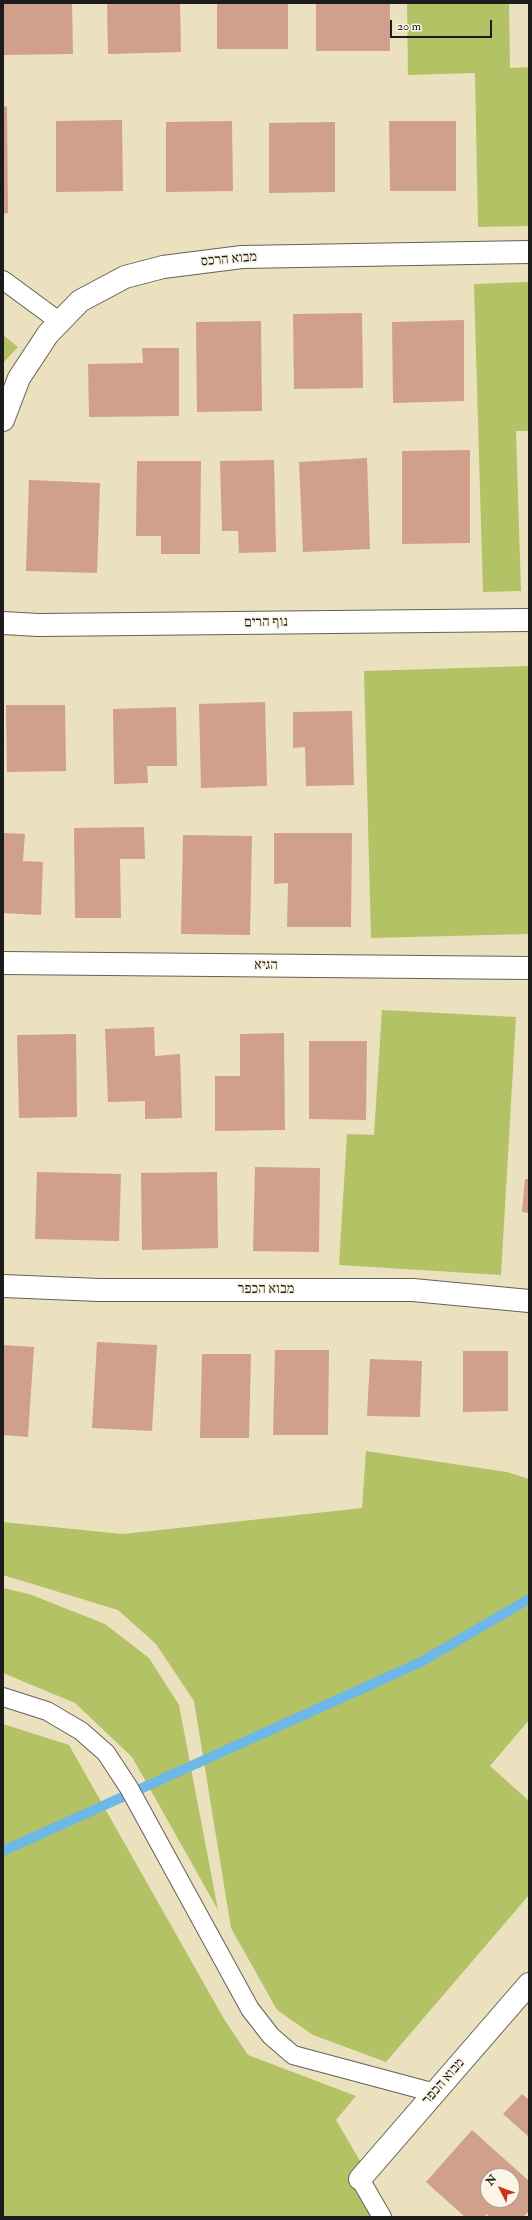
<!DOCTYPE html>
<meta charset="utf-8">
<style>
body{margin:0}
#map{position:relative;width:532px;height:2220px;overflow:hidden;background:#ebe1be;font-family:"IM FELL Double Pica",serif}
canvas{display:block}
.frame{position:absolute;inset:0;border:4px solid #1c1c1c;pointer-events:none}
.north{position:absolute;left:480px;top:2168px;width:40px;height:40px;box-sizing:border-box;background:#fcf5e5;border:1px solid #a29e95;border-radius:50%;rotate:312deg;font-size:11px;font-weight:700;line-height:16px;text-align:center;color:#1c1c1c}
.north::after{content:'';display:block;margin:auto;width:14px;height:18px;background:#c8321e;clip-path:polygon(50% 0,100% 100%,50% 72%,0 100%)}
.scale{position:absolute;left:390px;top:20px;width:102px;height:18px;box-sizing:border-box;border:2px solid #1c1c1c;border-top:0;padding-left:5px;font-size:12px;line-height:14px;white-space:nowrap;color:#1c1c1c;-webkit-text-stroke:3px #fcf5e5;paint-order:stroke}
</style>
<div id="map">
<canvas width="532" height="2220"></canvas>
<div class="frame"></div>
<div class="north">N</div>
<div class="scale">20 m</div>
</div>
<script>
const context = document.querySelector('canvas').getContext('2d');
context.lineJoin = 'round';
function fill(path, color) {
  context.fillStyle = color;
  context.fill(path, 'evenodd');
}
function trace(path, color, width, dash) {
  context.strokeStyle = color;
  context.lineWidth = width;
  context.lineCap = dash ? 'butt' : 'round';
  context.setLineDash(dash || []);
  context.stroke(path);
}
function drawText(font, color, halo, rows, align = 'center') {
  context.font = font + ' "IM FELL Double Pica","Frank Ruhl Libre",serif';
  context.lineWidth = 3.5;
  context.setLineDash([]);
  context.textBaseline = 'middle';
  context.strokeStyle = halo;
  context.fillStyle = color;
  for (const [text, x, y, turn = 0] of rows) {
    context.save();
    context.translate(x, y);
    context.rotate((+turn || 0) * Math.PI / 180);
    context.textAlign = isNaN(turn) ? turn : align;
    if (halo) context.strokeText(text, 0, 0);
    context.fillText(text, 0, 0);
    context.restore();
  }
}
fill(new Path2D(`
 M 407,3 L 509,3 L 510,68 L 529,67 L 529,226 L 478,227 L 475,73 L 408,75 Z
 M 529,282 L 529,431 L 516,431 L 521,591 L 483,592 L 474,284 Z
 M 3,335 L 18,347 L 3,363 Z
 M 529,666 L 529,934 L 371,938 L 364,671 Z
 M 382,1010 L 516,1017 L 501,1275 L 339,1265 L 347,1134 L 374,1135 Z
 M 366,1451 L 507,1472 L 529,1479 L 529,1720 L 490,1766 L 529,1801 L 529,1895 L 386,2062 L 313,2035 L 277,2010 L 231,1928 L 194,1701 L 156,1644 L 118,1610 L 3,1575 L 3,1522 L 123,1534 L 362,1508 Z
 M 3,1588 L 29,1594 L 105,1624 L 149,1658 L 179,1705 L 218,1910 L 132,1757 L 75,1703 L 3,1673 Z
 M 3,1724 L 69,1745 L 224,2019 L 248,2055 L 356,2096 L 336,2120 L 393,2217 L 3,2217 Z`), '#b3c264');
trace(new Path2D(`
 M 3,1851 L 421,1662 L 529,1599`), '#6db8e6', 10);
fill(new Path2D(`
 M 3,3 L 72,3 L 73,54 L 3,55 Z
 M 107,3 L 180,3 L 181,52 L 108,54 Z
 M 217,3 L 288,3 L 288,49 L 217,49 Z
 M 316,3 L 390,3 L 390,51 L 316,51 Z
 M 7,106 L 8,213 L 3,214 L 3,107 Z
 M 122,120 L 123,191 L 56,192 L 56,121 Z
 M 232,121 L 233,191 L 166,192 L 166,122 Z
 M 389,121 L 456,121 L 456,191 L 390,191 Z
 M 335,122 L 335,192 L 269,193 L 269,123 Z
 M 362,313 L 363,388 L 294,389 L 293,314 Z
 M 464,320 L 464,401 L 393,403 L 392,322 Z
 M 261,321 L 262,411 L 197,412 L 196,322 Z
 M 142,348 L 179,348 L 179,416 L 89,417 L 88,364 L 143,363 Z
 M 470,450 L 470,543 L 402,544 L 402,451 Z
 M 367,458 L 370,549 L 303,552 L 299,462 Z
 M 274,460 L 276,552 L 239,553 L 238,531 L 222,531 L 220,461 Z
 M 137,461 L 201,461 L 200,554 L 161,554 L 161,536 L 136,536 Z
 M 29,480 L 100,483 L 97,573 L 26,571 Z
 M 265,702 L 267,786 L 201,788 L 199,704 Z
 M 6,705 L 65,705 L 66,771 L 7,772 Z
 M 176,707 L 177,766 L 147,766 L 148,783 L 114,784 L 113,709 Z
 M 352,711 L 354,785 L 306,786 L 305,747 L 293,748 L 293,712 Z
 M 144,827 L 145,859 L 120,859 L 121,918 L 75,918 L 74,828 Z
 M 3,833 L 25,834 L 23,861 L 43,862 L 41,915 L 3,913 Z
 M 274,833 L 352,833 L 351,927 L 287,927 L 288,883 L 274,884 Z
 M 183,835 L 252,836 L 250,935 L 181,934 Z
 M 154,1027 L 155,1056 L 180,1054 L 182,1118 L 145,1119 L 145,1101 L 108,1102 L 105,1029 Z
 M 284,1033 L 285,1130 L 215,1131 L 215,1076 L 240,1076 L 240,1034 Z
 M 76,1034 L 77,1117 L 19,1118 L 17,1035 Z
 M 309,1041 L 367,1041 L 366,1120 L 309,1119 Z
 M 255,1167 L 320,1168 L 319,1252 L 253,1251 Z
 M 37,1172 L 121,1174 L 119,1241 L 35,1239 Z
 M 217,1172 L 218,1248 L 142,1250 L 141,1173 Z
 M 525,1179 L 529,1179 L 529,1213 L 522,1212 Z
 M 97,1342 L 157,1345 L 152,1431 L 92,1428 Z
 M 3,1345 L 34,1347 L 28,1437 L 3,1435 Z
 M 275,1350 L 329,1350 L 328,1435 L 273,1435 Z
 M 463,1351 L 508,1351 L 508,1411 L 463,1412 Z
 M 202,1354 L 251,1354 L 249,1438 L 200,1438 Z
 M 370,1359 L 422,1361 L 420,1417 L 367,1416 Z
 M 522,2094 L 529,2100 L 529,2137 L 503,2114 Z
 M 472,2130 L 529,2181 L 529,2211 L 523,2217 L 490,2217 L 487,2214 L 485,2217 L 465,2217 L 426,2182 ZM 488,2176 L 512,2176 L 512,2200 L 488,2200 Z`), '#d0a08a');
const lane = new Path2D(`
 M 3,280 L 60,322
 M 3,1697 L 47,1711 L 81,1731 L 106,1753 L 129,1788 L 250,2009 L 271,2036 L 293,2055 L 435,2093
 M 360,2179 L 382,2217`);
const street = new Path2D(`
 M 3,420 L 19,378 L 48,334 L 80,301 L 125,277 L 163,267 L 242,257 L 529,252
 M 3,963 L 529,968
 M 3,1286 L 99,1290 L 413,1290 L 529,1301
 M 360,2179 L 529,1984`);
const secondary = new Path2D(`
 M 3,623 L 38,625 L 529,620`);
trace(lane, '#646155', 20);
trace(street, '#646155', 24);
trace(secondary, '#646155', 24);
trace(lane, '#fff', 18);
trace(street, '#fff', 22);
trace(secondary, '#fff', 22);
drawText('14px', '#1c1c1c', '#fcf5e5', [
 ["מבוא הרכס",229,260,-5],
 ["נוף הרים",266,623,-1],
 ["הגיא",266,966,1],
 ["מבוא הכפר",266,1290],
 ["מבוא הכפר",444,2082,-49]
]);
</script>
